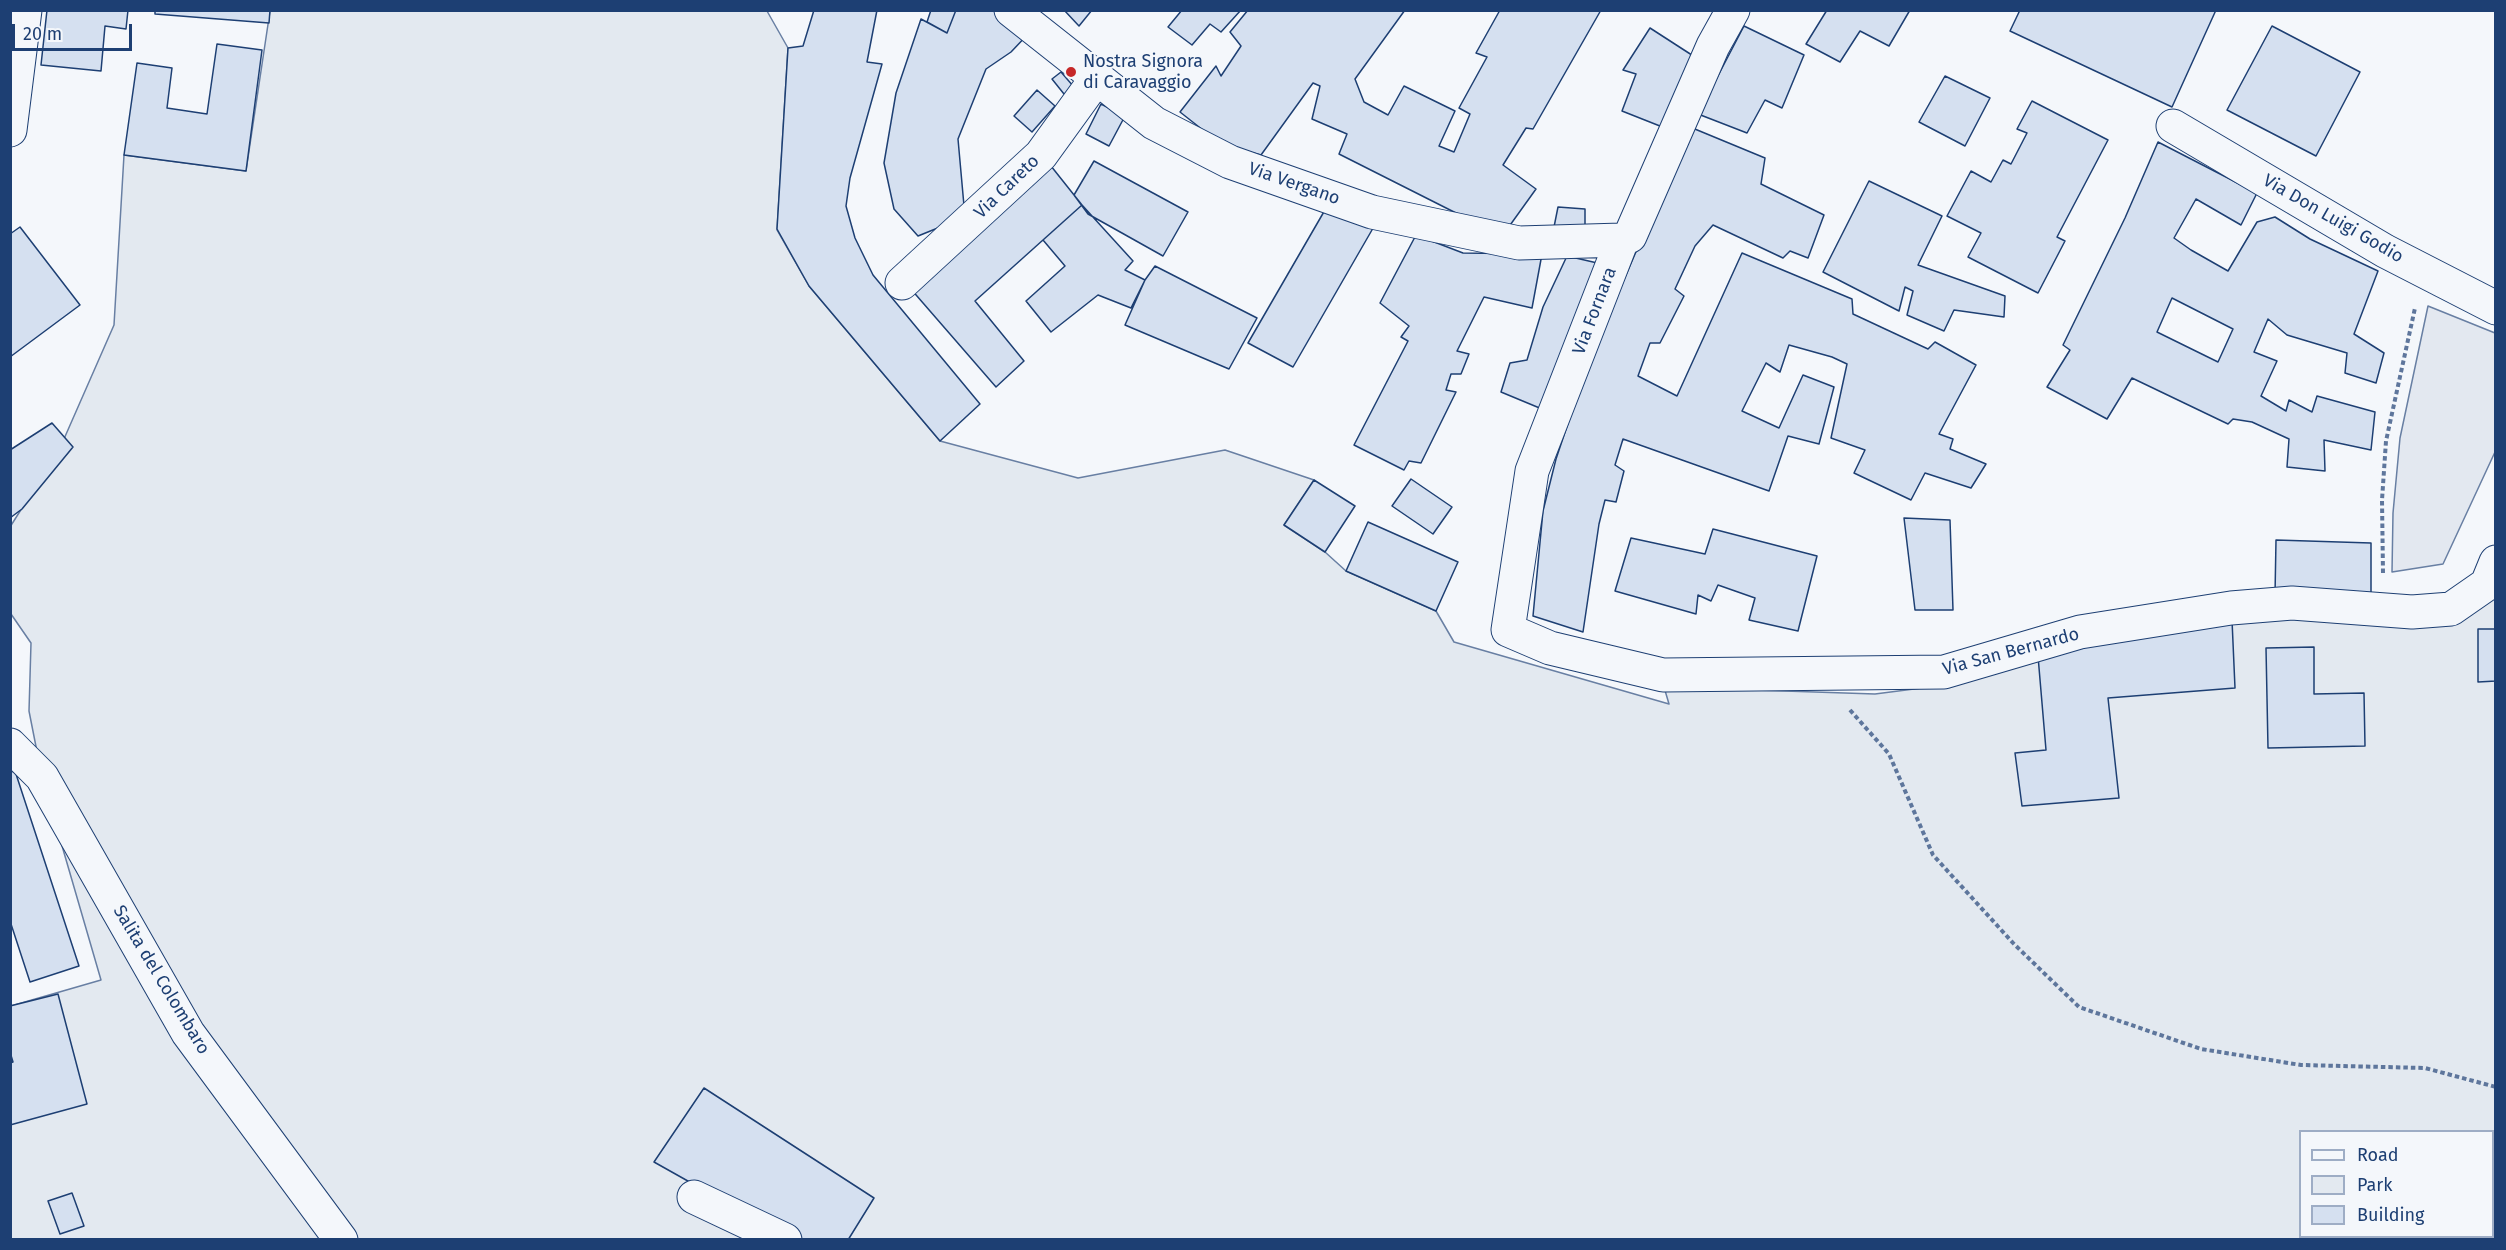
<!DOCTYPE html>
<style>
body{margin:0}
#map{position:relative;width:2506px;height:1250px;overflow:hidden;background:#f4f7fb;font-family:"Fira Sans",sans-serif}
canvas{display:block}
.frame{position:absolute;inset:0;border:12px solid #1d3f73;pointer-events:none}
.legend{position:absolute;left:2299px;top:1130px;width:195px;height:108px;box-sizing:border-box;background:#f4f7fb;border:2px solid #9eadc5;margin:0;padding:8px 10px;list-style:none;font-size:18px;color:#1d3f73}
.legend li{display:flex;align-items:center;gap:12px;height:30px}
.legend b{width:30px;border:2px solid #9eadc5}
.scale{position:absolute;left:12px;top:24px;width:120px;height:27px;box-sizing:border-box;border:3px solid #1d3f73;border-top:0;padding-left:8px;font-size:18px;line-height:21px;white-space:nowrap;color:#1d3f73;-webkit-text-stroke:4px #f4f7fb;paint-order:stroke}
</style>
<div id="map">
<canvas width="2506" height="1250"></canvas>
<div class="frame"></div>
<ul class="legend">
<li><b style="height:8px;background:#f4f7fb"></b>Road</li>
<li><b style="height:16px;background:#e3e9f0"></b>Park</li>
<li><b style="height:16px;background:#d5e0f0"></b>Building</li>
</ul>
<div class="scale">20 m</div>
</div>
<script>
const context = document.querySelector('canvas').getContext('2d');
context.lineJoin = 'round';
function fill(path, color) {
  context.fillStyle = color;
  context.fill(path, 'evenodd');
}
function trace(path, color, width, dash) {
  context.strokeStyle = color;
  context.lineWidth = width;
  context.lineCap = dash ? 'butt' : 'round';
  context.setLineDash(dash || []);
  context.stroke(path);
}
function drawText(font, color, halo, rows, align = 'center') {
  context.font = font + ' "Fira Sans",sans-serif';
  context.lineWidth = 4.5;
  context.setLineDash([]);
  context.textBaseline = 'middle';
  context.strokeStyle = halo;
  context.fillStyle = color;
  for (const [text, x, y, turn = 0] of rows) {
    context.save();
    context.translate(x, y);
    context.rotate((+turn || 0) * Math.PI / 180);
    context.textAlign = isNaN(turn) ? turn : align;
    if (halo) context.strokeText(text, 0, 0);
    context.fillText(text, 0, 0);
    context.restore();
  }
}
const green = new Path2D(`
 M 270,11 L 767,11 L 788,48 L 777,230 L 809,286 L 940,441 L 1078,478 L 1225,450 L 1314,480 L 1284,525 L 1325,552 L 1346,571 L 1436,611 L 1454,642 L 1669,704 L 1664,687 L 1875,694 L 1945,685 L 2024,660 L 2294,612 L 2413,622 L 2495,579 L 2495,1239 L 11,1239 L 10,1063 L 13,1062 L 11,1006 L 101,980 L 42,777 L 29,711 L 31,643 L 11,614 L 10,527 L 60,448 L 114,325 L 124,155 L 246,171 ZM 2300,1132 L 2492,1132 L 2492,1236 L 2300,1236 Z`);
fill(green, '#e3e9f0');
trace(green, '#687fa3', 1.5);
const parking = new Path2D(`
 M 2428,306 L 2495,333 L 2495,452 L 2443,564 L 2392,572 L 2393,513 L 2400,438 Z`);
fill(parking, '#e3e8f0');
trace(parking, '#687fa3', 1.5);
const building = new Path2D(`
 M 47,10 L 128,10 L 126,29 L 105,26 L 101,71 L 41,65 Z
 M 155,10 L 270,10 L 269,23 L 155,14 Z
 M 814,10 L 877,10 L 867,62 L 882,64 L 850,178 L 846,206 L 855,238 L 873,275 L 980,404 L 940,441 L 809,286 L 777,229 L 788,48 L 803,46 Z
 M 931,10 L 956,10 L 947,33 L 927,22 Z
 M 956,10 L 1008,10 L 1030,32 L 1011,52 L 986,69 L 958,139 L 965,217 L 918,236 L 894,209 L 884,163 L 896,93 L 921,19 L 947,33 Z
 M 1064,10 L 1092,10 L 1079,26 Z
 M 1182,10 L 1241,10 L 1221,32 L 1210,24 L 1192,45 L 1168,27 Z
 M 1248,10 L 1405,10 L 1355,79 L 1364,102 L 1388,115 L 1404,86 L 1455,111 L 1439,146 L 1454,152 L 1470,114 L 1459,108 L 1487,57 L 1476,53 L 1500,10 L 1601,10 L 1533,129 L 1526,128 L 1503,165 L 1536,189 L 1508,228 L 1460,215 L 1339,154 L 1347,134 L 1312,119 L 1320,86 L 1313,83 L 1261,155 L 1222,145 L 1180,112 L 1216,66 L 1221,76 L 1241,46 L 1230,32 Z
 M 1827,10 L 1910,10 L 1889,46 L 1860,31 L 1840,62 L 1806,44 Z
 M 2020,10 L 2216,10 L 2172,107 L 2010,31 Z
 M 1744,26 L 1804,55 L 1782,108 L 1765,100 L 1747,133 L 1698,114 Z
 M 2272,26 L 2360,72 L 2316,156 L 2227,110 Z
 M 1650,28 L 1698,59 L 1670,130 L 1622,111 L 1636,74 L 1623,70 Z
 M 217,44 L 262,50 L 246,171 L 124,155 L 137,63 L 172,68 L 167,108 L 207,114 Z
 M 1061,72 L 1074,87 L 1064,94 L 1052,79 Z
 M 1945,76 L 1990,98 L 1965,146 L 1919,122 Z
 M 1037,90 L 1055,106 L 1032,132 L 1014,116 Z
 M 2032,101 L 2108,140 L 2057,237 L 2065,241 L 2038,293 L 1968,257 L 1981,233 L 1947,216 L 1971,171 L 1991,182 L 2003,160 L 2011,164 L 2027,133 L 2017,129 Z
 M 1101,104 L 1125,116 L 1109,146 L 1086,134 Z
 M 1690,127 L 1765,158 L 1761,184 L 1824,215 L 1808,258 L 1790,251 L 1783,258 L 1713,225 L 1695,246 L 1675,289 L 1684,296 L 1660,343 L 1650,343 L 1638,376 L 1677,396 L 1742,253 L 1852,299 L 1853,314 L 1928,349 L 1935,342 L 1976,365 L 1939,434 L 1953,439 L 1950,449 L 1986,464 L 1971,488 L 1925,473 L 1911,500 L 1854,473 L 1865,450 L 1831,438 L 1847,364 L 1832,357 L 1789,345 L 1780,372 L 1766,363 L 1742,411 L 1779,428 L 1803,375 L 1834,387 L 1819,444 L 1788,436 L 1769,491 L 1623,439 L 1615,465 L 1624,471 L 1616,502 L 1605,500 L 1599,524 L 1583,632 L 1533,616 L 1543,511 L 1556,459 L 1590,358 Z
 M 2158,142 L 2257,193 L 2241,225 L 2196,199 L 2174,238 L 2191,250 L 2228,271 L 2257,222 L 2275,217 L 2310,239 L 2378,271 L 2354,334 L 2384,353 L 2376,383 L 2345,373 L 2347,353 L 2287,335 L 2268,319 L 2254,352 L 2277,361 L 2261,396 L 2286,411 L 2289,400 L 2312,412 L 2317,396 L 2375,412 L 2371,450 L 2324,440 L 2325,471 L 2287,467 L 2289,439 L 2252,422 L 2233,419 L 2228,424 L 2132,378 L 2107,419 L 2047,387 L 2070,350 L 2063,345 L 2125,218 ZM 2172,298 L 2233,329 L 2218,362 L 2157,332 Z
 M 1047,161 L 1082,205 L 975,301 L 1024,361 L 996,387 L 910,288 Z
 M 1094,161 L 1188,212 L 1163,256 L 1088,214 L 1074,195 Z
 M 1869,181 L 1942,216 L 1918,265 L 2005,296 L 2004,317 L 1954,310 L 1944,331 L 1907,315 L 1913,291 L 1905,287 L 1899,311 L 1823,272 Z
 M 1329,203 L 1376,223 L 1293,367 L 1248,343 Z
 M 1082,205 L 1133,261 L 1125,270 L 1145,280 L 1131,308 L 1098,295 L 1051,332 L 1026,301 L 1065,266 L 1043,240 Z
 M 1558,207 L 1585,209 L 1585,235 L 1552,237 Z
 M 20,227 L 80,305 L 10,357 L 10,234 Z
 M 1416,235 L 1463,253 L 1542,254 L 1532,308 L 1484,297 L 1457,351 L 1469,354 L 1461,374 L 1451,374 L 1446,390 L 1456,392 L 1421,463 L 1409,461 L 1404,470 L 1354,445 L 1408,341 L 1401,337 L 1409,326 L 1380,303 Z
 M 1567,256 L 1606,265 L 1554,414 L 1501,392 L 1510,363 L 1527,360 L 1543,307 Z
 M 1155,266 L 1257,318 L 1229,369 L 1125,325 L 1145,280 Z
 M 52,423 L 73,447 L 22,509 L 10,518 L 10,450 Z
 M 1411,479 L 1452,507 L 1433,534 L 1392,506 Z
 M 1314,480 L 1355,506 L 1325,552 L 1284,525 Z
 M 1904,518 L 1950,520 L 1953,610 L 1915,610 Z
 M 1368,522 L 1458,562 L 1436,611 L 1346,571 Z
 M 1713,529 L 1817,556 L 1798,631 L 1749,620 L 1755,598 L 1718,585 L 1711,601 L 1698,595 L 1696,614 L 1615,591 L 1631,538 L 1705,554 Z
 M 2276,540 L 2371,543 L 2371,598 L 2275,595 Z
 M 2232,620 L 2235,688 L 2108,698 L 2119,798 L 2022,806 L 2015,753 L 2046,750 L 2038,656 Z
 M 2478,629 L 2496,629 L 2496,681 L 2478,682 Z
 M 2314,647 L 2314,694 L 2364,693 L 2365,746 L 2268,748 L 2266,648 Z
 M 15,771 L 79,966 L 30,982 L 10,921 L 10,772 Z
 M 58,994 L 87,1104 L 10,1125 L 10,1063 L 13,1062 L 10,1052 L 10,1006 Z
 M 704,1088 L 874,1198 L 848,1240 L 793,1240 L 654,1162 Z
 M 72,1193 L 84,1226 L 60,1234 L 48,1201 Z`);
fill(building, '#d5e0f0');
trace(building, '#1d3f73', 1.5);
const minor = new Path2D(`
 M 1011,10 L 1154,123 L 1230,162 L 1372,212 L 1519,243 L 1622,240
 M 1733,10 L 1713,46 L 1630,236 L 1622,240 L 1532,471 L 1508,630 L 1550,648 L 1663,675 L 1944,672 L 2080,632 L 2231,608 L 2292,603 L 2412,612 L 2451,609 L 2487,584 L 2496,562
 M 2173,126 L 2385,251 L 2496,308
 M 902,283 L 1041,155 L 1096,79
 M 10,745 L 42,777 L 188,1033 L 341,1240
 M 694,1197 L 785,1240`);
const secondary = new Path2D(`
 M 10,130 L 25,10`);
trace(minor, '#1d3f73', 35);
trace(secondary, '#1d3f73', 35);
trace(new Path2D(`
 M 2383,573 L 2382,500 L 2386,441 L 2415,308
 M 1850,710 L 1889,754 L 1933,855 L 2014,944 L 2079,1007 L 2201,1049 L 2301,1065 L 2425,1068 L 2496,1087`), '#5e769c', 4, [4.5, 3]);
trace(minor, '#f4f7fb', 33);
trace(secondary, '#f4f7fb', 33);
for (const [x, y, r, color] of [
 [1071,72,6,"#c62828"]
]) {
  const dot = new Path2D();
  dot.arc(x, y, r, 0, 2 * Math.PI);
  context.fillStyle = color;
  context.fill(dot);
  trace(dot, '#f4f7fb', 2);
}
drawText('18px', '#1d3f73', '#f4f7fb', [
 ["Nostra Signora",1083,62],
 ["di Caravaggio",1083,83]
], 'left');
drawText('18px', '#1d3f73', '#f4f7fb', [
 ["Via Vergano",1294,184,19],
 ["Via Careto",1007,187,-44],
 ["Via Don Luigi Godio",2333,219,30],
 ["Via Fornara",1595,311,-69],
 ["Via San Bernardo",2011,652,-15],
 ["Salita del Colombaro",161,980,59]
]);
</script>
